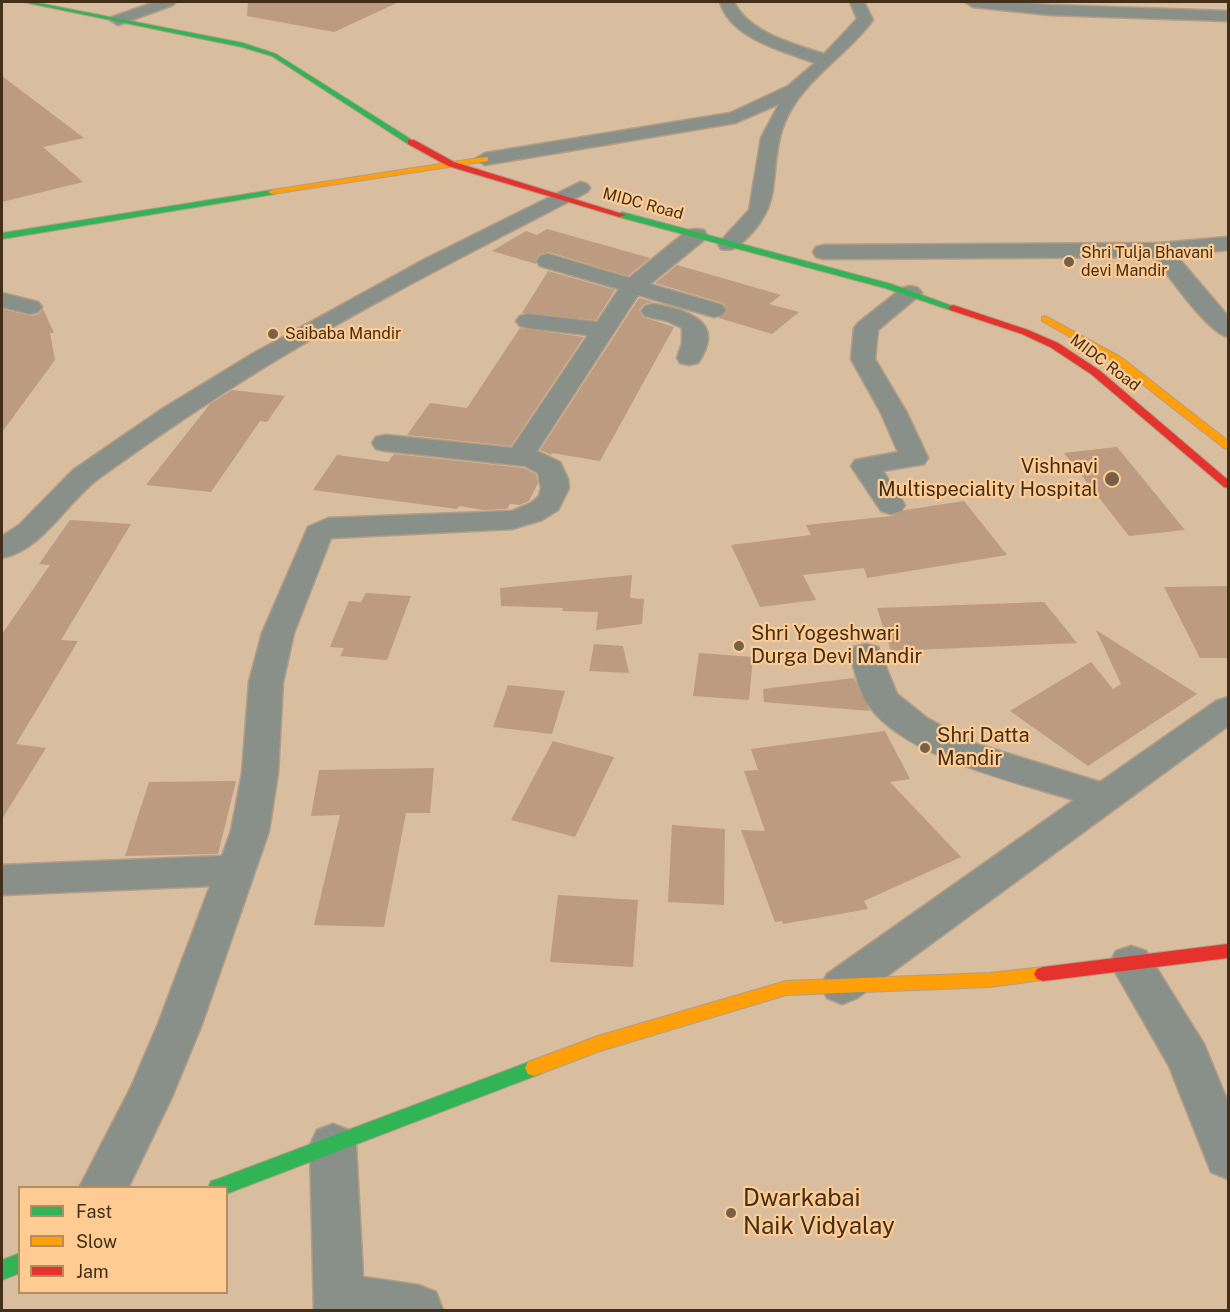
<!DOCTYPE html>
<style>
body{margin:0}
#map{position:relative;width:1230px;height:1312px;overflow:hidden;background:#d8bd9e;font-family:"Public Sans",sans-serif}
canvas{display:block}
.frame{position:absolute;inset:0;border:3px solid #432f18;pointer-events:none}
.legend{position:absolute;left:18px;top:1186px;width:210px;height:108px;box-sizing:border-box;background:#fecb92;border:2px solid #b38d61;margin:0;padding:8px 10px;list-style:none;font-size:18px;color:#432f18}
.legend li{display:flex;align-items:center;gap:12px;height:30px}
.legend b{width:30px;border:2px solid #b38d61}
</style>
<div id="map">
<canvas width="1230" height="1312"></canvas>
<div class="frame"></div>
<ul class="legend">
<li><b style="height:8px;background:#30b455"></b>Fast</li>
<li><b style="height:8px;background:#ff9f0a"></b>Slow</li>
<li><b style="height:8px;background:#e5322d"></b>Jam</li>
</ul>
</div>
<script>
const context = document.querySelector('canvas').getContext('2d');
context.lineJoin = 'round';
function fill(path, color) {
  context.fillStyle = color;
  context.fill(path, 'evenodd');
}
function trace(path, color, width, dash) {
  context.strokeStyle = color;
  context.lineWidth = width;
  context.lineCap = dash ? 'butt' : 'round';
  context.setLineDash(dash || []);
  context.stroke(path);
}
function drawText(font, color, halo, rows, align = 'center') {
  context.font = font + ' "Public Sans",sans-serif';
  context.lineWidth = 4.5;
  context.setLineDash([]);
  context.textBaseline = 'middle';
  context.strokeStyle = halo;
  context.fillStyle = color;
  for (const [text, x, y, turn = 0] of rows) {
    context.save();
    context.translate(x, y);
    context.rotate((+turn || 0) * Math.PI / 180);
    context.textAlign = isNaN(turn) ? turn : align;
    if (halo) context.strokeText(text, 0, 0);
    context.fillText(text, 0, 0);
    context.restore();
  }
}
fill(new Path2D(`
 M 248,2 L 399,2 L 334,32 L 247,16 Z
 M 2,76 L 84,138 L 43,147 L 83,182 L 2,202 Z
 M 547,229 L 650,258 L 628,276 L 549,252 L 538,255 L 536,264 L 492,251 L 526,231 L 537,235 Z
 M 677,265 L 781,295 L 769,304 L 799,312 L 772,334 L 719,318 L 728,310 L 723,303 L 655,283 Z
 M 548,271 L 615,290 L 596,320 L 522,313 Z
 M 639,298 L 653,302 L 644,304 L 639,310 L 643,317 L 674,327 L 600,461 L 552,453 L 551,455 L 540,450 Z
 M 2,309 L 31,316 L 39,314 L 43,309 L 54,333 L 50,333 L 55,360 L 2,432 Z
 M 520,328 L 584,337 L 511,446 L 407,435 L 430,403 L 467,408 Z
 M 232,390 L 285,396 L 267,422 L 260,421 L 211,492 L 146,485 L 210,404 Z
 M 1117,447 L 1185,530 L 1129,536 L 1064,453 Z
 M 394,454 L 524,468 L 536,474 L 538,483 L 529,501 L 520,505 L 510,504 L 507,509 L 483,510 L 459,506 L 457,509 L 313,490 L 337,455 L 388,462 Z
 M 964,501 L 1007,555 L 867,578 L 864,568 L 803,575 L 816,600 L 760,607 L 731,545 L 811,535 L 806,525 L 892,516 L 905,510 Z
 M 70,520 L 131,524 L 61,640 L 78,641 L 16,744 L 46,748 L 2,819 L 2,634 L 50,565 L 39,564 Z
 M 632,575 L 630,598 L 644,599 L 642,624 L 596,630 L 598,612 L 562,611 L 563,608 L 501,606 L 500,588 Z
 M 1228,586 L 1228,658 L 1200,658 L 1164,587 Z
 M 366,593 L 411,596 L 387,660 L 340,656 L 344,648 L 330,647 L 349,601 L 361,602 Z
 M 1044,602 L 1077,643 L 891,651 L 877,608 Z
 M 1096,630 L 1197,694 L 1088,766 L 1010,711 L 1091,662 L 1113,689 L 1121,684 Z
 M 594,644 L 623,646 L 629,673 L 589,671 Z
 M 699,653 L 753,657 L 749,700 L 693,696 Z
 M 854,678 L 870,711 L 764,702 L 763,689 Z
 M 508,685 L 565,691 L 552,734 L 493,727 Z
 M 885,731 L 910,779 L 890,782 L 961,857 L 864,901 L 868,909 L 783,924 L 782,921 L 775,922 L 741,830 L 765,831 L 744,771 L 758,770 L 751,749 Z
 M 553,741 L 614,757 L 575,837 L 511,820 Z
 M 434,768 L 430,813 L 406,813 L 384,927 L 314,925 L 340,815 L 311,816 L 319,770 Z
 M 236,781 L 218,854 L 125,856 L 149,782 Z
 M 672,825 L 725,829 L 724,905 L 668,902 Z
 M 558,895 L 638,900 L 633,967 L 550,962 Z`), '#bc9b80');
const street = new Path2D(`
 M 155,2 L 176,2 L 173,5 L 124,23 L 118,25 L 110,20 L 112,17 Z
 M 720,2 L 734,2 C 749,33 794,44 824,54 L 857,19 L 850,2 L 864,2 L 873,20 C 845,58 797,83 782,130 C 768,175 785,202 745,240 C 737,248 733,251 721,249 L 718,244 L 749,210 L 761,138 L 779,104 L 735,123 L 485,165 L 475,159 L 485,153 L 730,113 L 788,86 L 815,63 C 783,51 730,38 720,2 Z
 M 965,2 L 1012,2 L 1050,5 L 1228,11 L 1228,21 L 1050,15 L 973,7 Z
 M 580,182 L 587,184 L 590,188 L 587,192 C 480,248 371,302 268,365 C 211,400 156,437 102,476 C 68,499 44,550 2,558 L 2,536 L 19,525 L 73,470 L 162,409 L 252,354 L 425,259 Z
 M 696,229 L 704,230 L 707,235 L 704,240 L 650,284 L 722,305 L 726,310 L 722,315 L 714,317 L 638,295 L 537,451 L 560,462 L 568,479 L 569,488 L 558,510 L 542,520 L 512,529 L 331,538 L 294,633 L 283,682 L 278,773 L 269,831 L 202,1024 L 172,1097 L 128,1188 L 79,1188 L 131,1087 L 158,1024 L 210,886 L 2,895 L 2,865 L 222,856 L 231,831 L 242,773 L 249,682 L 262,633 L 308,527 L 328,518 L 512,511 L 531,503 L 539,496 L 541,488 L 538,473 L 525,466 L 386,451 L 376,449 L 372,443 L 376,437 L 386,435 L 512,448 L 588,335 L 528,328 L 520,326 L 516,321 L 520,316 L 528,314 L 597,322 L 619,289 L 540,266 L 537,261 L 540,256 L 548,254 L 629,278 L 688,230 Z
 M 1228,237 L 1228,250 L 1176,255 L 1228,316 L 1228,337 C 1207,332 1169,276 1154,257 L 824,259 L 816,257 L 813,252 L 816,247 L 824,245 L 1160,243 Z
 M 910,286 L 918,288 L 922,293 L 878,330 L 875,359 L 907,413 L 928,458 L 924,464 L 883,471 L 905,505 L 901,511 L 891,514 L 881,511 L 851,466 L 855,460 L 898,452 L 881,413 L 851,359 L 854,328 L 858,323 L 902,288 Z
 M 2,293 L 38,302 L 42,307 L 38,312 L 30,314 L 2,307 Z
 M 653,304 C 687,310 727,321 698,363 L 689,365 L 680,363 L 677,358 L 682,343 L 682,328 L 667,321 L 645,316 L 641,311 L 645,306 Z
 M 866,644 L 878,647 L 897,694 L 927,718 L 974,743 L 1100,782 L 1216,701 L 1228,697 L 1228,726 L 857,998 L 842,1004 L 827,998 L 821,986 L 827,974 L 1074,800 C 1016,782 905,757 869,706 C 859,692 855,671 850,655 L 854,647 Z
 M 1131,946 L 1146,951 L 1204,1044 L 1228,1102 L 1228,1179 L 1211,1172 L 1169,1066 L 1110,963 L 1116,951 Z
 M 333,1124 L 349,1130 L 356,1145 L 363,1277 L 418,1285 L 436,1292 L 443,1310 L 314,1310 L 310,1145 L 317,1130 Z`);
const fast = new Path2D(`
 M 23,2 L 33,2 L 243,43 L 276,54 L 415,142 L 408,144 L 272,56 L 242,47 Z
 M 272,190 L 276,192 L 275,194 L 2,239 L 2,233 Z
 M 622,212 L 891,284 L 958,308 L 950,310 L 885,288 L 619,217 L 618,215 Z
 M 534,1060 L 540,1062 L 543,1068 L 540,1074 L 226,1194 L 226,1188 L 208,1188 L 211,1181 L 218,1179 Z
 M 20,1253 L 20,1273 L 2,1280 L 2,1260 Z`);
const slow = new Path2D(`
 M 485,157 L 488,157 L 488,161 L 272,194 L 268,192 L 272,190 Z
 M 1045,316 L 1122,358 L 1228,441 L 1228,449 L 1224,448 L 1114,362 L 1042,321 L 1042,317 Z
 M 1043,967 L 1049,969 L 1052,974 L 1049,979 L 990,987 L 786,995 L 600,1051 L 534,1076 L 528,1074 L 525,1068 L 528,1062 L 598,1036 L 786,981 L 990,973 Z`);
const jam = new Path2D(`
 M 408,140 L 414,140 L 454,162 L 626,215 L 619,217 L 448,166 L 408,144 Z
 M 953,305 L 1028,330 L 1058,343 L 1099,370 L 1228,480 L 1228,488 L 1224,487 L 1091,374 L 1050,347 L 1022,334 L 950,310 L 948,308 Z
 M 1228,944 L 1228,958 L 1043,981 L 1037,979 L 1034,974 L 1037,969 L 1043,967 Z`);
trace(street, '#b39d85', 3);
trace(fast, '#b39d85', 2);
trace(slow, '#b39d85', 2);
trace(jam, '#b39d85', 2);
fill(street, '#89908a');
fill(fast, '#30b455');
fill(slow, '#ff9f0a');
fill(jam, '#e5322d');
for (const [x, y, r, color] of [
 [1069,262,6,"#776147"],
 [273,334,6,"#776147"],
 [1112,479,8,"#776147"],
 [739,646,6,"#776147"],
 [925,748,6,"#776147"],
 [731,1213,6,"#776147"]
]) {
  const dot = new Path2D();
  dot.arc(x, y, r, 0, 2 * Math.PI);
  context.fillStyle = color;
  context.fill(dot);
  trace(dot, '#fecb92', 2);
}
drawText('16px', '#432f18', '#fecb92', [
 ["MIDC Road",643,204,15],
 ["MIDC Road",1105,363,37]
]);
drawText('16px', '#432f18', '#fecb92', [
 ["Shri Tulja Bhavani",1081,253],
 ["devi Mandir",1081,271],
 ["Saibaba Mandir",285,334]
], 'left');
drawText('20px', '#432f18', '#fecb92', [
 ["Vishnavi",1098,467,"right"],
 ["Multispeciality Hospital",1098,490,"right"],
 ["Shri Yogeshwari",751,634],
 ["Durga Devi Mandir",751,657],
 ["Shri Datta",937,736],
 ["Mandir",937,759]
], 'left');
drawText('24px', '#432f18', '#fecb92', [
 ["Dwarkabai",743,1199],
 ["Naik Vidyalay",743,1227]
], 'left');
</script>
